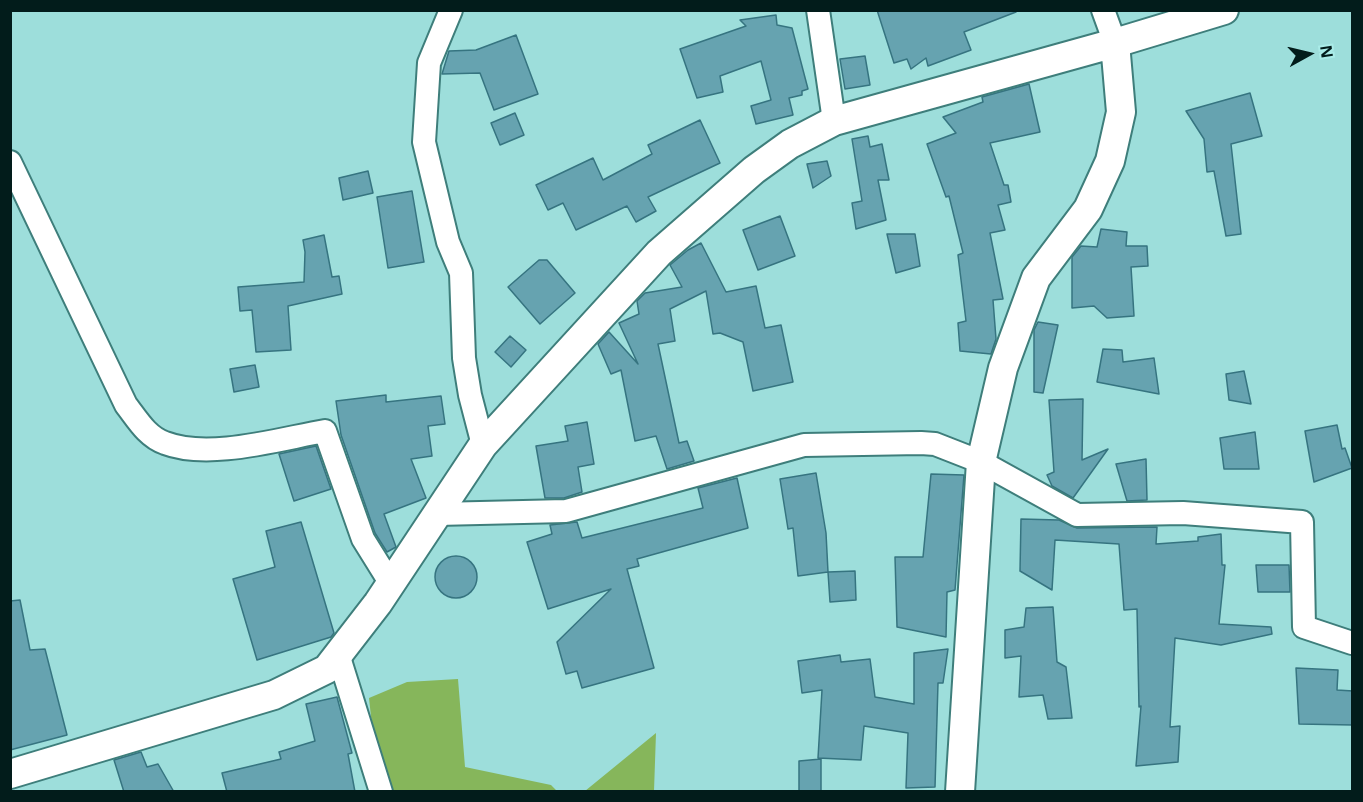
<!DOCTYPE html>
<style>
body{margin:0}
#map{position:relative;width:1363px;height:802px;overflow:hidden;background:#9ddedb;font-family:"Noto Sans",sans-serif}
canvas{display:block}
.frame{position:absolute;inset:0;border:12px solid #021c1b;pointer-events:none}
.north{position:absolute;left:1279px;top:24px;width:60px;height:60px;-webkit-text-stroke:4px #aaece8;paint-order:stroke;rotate:82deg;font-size:16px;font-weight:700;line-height:24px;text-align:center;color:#021c1b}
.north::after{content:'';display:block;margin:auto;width:21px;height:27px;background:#021c1b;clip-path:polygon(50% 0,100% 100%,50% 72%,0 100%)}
</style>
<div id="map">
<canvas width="1363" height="802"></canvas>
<div class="frame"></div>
<div class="north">N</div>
</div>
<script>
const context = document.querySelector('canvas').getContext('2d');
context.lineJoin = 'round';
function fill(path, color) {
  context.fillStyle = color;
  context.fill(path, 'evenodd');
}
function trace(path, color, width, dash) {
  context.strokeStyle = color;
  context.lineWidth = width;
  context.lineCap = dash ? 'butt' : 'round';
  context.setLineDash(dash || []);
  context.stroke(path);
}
fill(new Path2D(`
 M 458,679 L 465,767 L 551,785 L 557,791 L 379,791 L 369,698 L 407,682 Z
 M 656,733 L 654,791 L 585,791 Z`), '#86b65b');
const building = new Path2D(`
 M 877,10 L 1016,10 L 1016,12 L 964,32 L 971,50 L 928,66 L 926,58 L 911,69 L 907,59 L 894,63 Z
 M 776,15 L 777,25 L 792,28 L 808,89 L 802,91 L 802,95 L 789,98 L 793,115 L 756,124 L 751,106 L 771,100 L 761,61 L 720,76 L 723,92 L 697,98 L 680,49 L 746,26 L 740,20 Z
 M 516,35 L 538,94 L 494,110 L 480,73 L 442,74 L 449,51 L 476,50 Z
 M 865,56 L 870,85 L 845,89 L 840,59 Z
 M 1029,84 L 1040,132 L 990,143 L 1004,185 L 1008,185 L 1011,202 L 998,205 L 1005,230 L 990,233 L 1003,299 L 993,300 L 996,339 L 991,354 L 960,351 L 958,323 L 966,321 L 958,255 L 963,253 L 949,196 L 946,197 L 927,144 L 956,133 L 943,117 L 983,102 L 982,97 Z
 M 1250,93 L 1262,136 L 1231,144 L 1241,234 L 1226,236 L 1214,171 L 1207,172 L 1204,139 L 1186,111 Z
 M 515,113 L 524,135 L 500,145 L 491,123 Z
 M 700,120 L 720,163 L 648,197 L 656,211 L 636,222 L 627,206 L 576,230 L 563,203 L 548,210 L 536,185 L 593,158 L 603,180 L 652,154 L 648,145 Z
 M 868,136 L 870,147 L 882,144 L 889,180 L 878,180 L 886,220 L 856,229 L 852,203 L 862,201 L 852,139 Z
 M 827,161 L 831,176 L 813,188 L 807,164 Z
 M 368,171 L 373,193 L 343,200 L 339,178 Z
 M 412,191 L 424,262 L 388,268 L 377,197 Z
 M 780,216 L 795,256 L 758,270 L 743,230 Z
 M 1101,229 L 1127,232 L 1126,246 L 1147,246 L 1148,266 L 1131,267 L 1134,316 L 1107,318 L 1094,306 L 1072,308 L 1072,257 L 1081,246 L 1097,247 Z
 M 887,234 L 915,234 L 920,266 L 896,273 Z
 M 324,235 L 332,277 L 339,276 L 342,294 L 288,306 L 291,350 L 256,352 L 252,310 L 240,311 L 238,287 L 304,282 L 305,252 L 303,240 Z
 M 701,243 L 726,292 L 756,286 L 765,328 L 781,325 L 793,382 L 753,391 L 743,342 L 720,333 L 713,334 L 706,291 L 670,309 L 675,341 L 658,344 L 679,443 L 687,441 L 694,461 L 667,469 L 656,436 L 635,441 L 621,370 L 611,374 L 598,344 L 609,332 L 638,364 L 619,323 L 639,314 L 637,301 L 645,293 L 682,287 L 670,265 L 688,250 Z
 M 539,260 L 547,260 L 575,293 L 540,324 L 508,287 Z
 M 1038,322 L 1058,325 L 1043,393 L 1034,392 L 1034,330 Z
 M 510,336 L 526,350 L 511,367 L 495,352 Z
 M 1103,349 L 1122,350 L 1123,362 L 1154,358 L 1159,394 L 1097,382 Z
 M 255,365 L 259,387 L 234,392 L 230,369 Z
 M 1244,371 L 1251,404 L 1229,400 L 1226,374 Z
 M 386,395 L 386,402 L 441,396 L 445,424 L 428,426 L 432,456 L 411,459 L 426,498 L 384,514 L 396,547 L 387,552 L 375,533 L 341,435 L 336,401 Z
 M 1083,399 L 1082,460 L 1108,449 L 1073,498 L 1052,486 L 1047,475 L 1054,472 L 1049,400 Z
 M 587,422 L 594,464 L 578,467 L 582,492 L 564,498 L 545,498 L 536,446 L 568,441 L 565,426 Z
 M 1337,425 L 1342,449 L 1345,448 L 1352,468 L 1314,482 L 1305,431 Z
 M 1255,432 L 1259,469 L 1224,469 L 1220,438 Z
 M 316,446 L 331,489 L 294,501 L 279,454 Z
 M 1146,459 L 1147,500 L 1127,501 L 1116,464 Z
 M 816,473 L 826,533 L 828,572 L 798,576 L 793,528 L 788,529 L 780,479 Z
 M 931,474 L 964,475 L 955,590 L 947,592 L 946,637 L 897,627 L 895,557 L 923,557 Z
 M 737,478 L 748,528 L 637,559 L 639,566 L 627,569 L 654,668 L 582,688 L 577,671 L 566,674 L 557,642 L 611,589 L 548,609 L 527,542 L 552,534 L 550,525 L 577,522 L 582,538 L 703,508 L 698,488 Z
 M 1021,519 L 1059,520 L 1077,528 L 1157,527 L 1156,544 L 1198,541 L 1198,537 L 1221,534 L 1222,565 L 1225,565 L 1219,624 L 1271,627 L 1272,634 L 1221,645 L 1175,638 L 1170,727 L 1180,726 L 1178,762 L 1136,766 L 1141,706 L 1139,707 L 1137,609 L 1124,610 L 1119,544 L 1055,540 L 1052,590 L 1020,571 Z
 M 301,522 L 334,633 L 331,637 L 257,660 L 233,579 L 275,567 L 266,531 Z
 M435 577a21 21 0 1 1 42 0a21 21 0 1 1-42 0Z
 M 1256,565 L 1289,565 L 1290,592 L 1258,592 Z
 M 855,571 L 856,600 L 830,602 L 828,572 Z
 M 20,600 L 30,650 L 45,649 L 67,735 L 10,750 L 10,601 Z
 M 1053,607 L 1057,662 L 1066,667 L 1072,718 L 1048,719 L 1043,695 L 1019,697 L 1021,656 L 1005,658 L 1005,630 L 1024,627 L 1026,608 Z
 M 948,649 L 943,683 L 938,683 L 935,787 L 906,788 L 908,733 L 864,726 L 861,760 L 818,758 L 822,690 L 802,693 L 798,661 L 840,655 L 841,662 L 870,659 L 875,697 L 914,704 L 914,653 Z
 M 1296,668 L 1338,670 L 1337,690 L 1353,691 L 1353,725 L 1299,724 Z
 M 337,697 L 352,753 L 348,754 L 355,792 L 227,792 L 222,773 L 281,759 L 279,752 L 315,741 L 306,704 Z
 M 141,752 L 147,767 L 158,764 L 174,792 L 124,792 L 114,760 Z
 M 821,759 L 821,792 L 799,792 L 799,761 Z`);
fill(building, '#66a3b0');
trace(building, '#367480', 1.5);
const minor = new Path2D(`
 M 451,10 L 429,63 L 424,142 L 448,242 L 461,273 L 464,358 L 470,395 L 483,445
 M 818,10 L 834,121
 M 1103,10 L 1115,43
 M 10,162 L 126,405 C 137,419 147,437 165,443 C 209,460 279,439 325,431 L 363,539 L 391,584
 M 437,514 L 566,511 L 804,445 L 921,443 L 935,444 L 981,462 L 1077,515 L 1183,513 L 1302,522 L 1304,627 L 1352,643
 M 338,654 L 381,792`);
const tertiary = new Path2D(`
 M 10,774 L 274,695 L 327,669 L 378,603 L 483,445 L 659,253 L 754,170 L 790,144 L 834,121 L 1115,43 L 1224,10
 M 960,792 L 981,462 L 1003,368 L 1036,278 L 1088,209 L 1110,161 L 1121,112 L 1115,43`);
trace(minor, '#3e7e7b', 26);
trace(tertiary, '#3e7e7b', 32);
trace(minor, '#fff', 22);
trace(tertiary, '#fff', 28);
</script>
